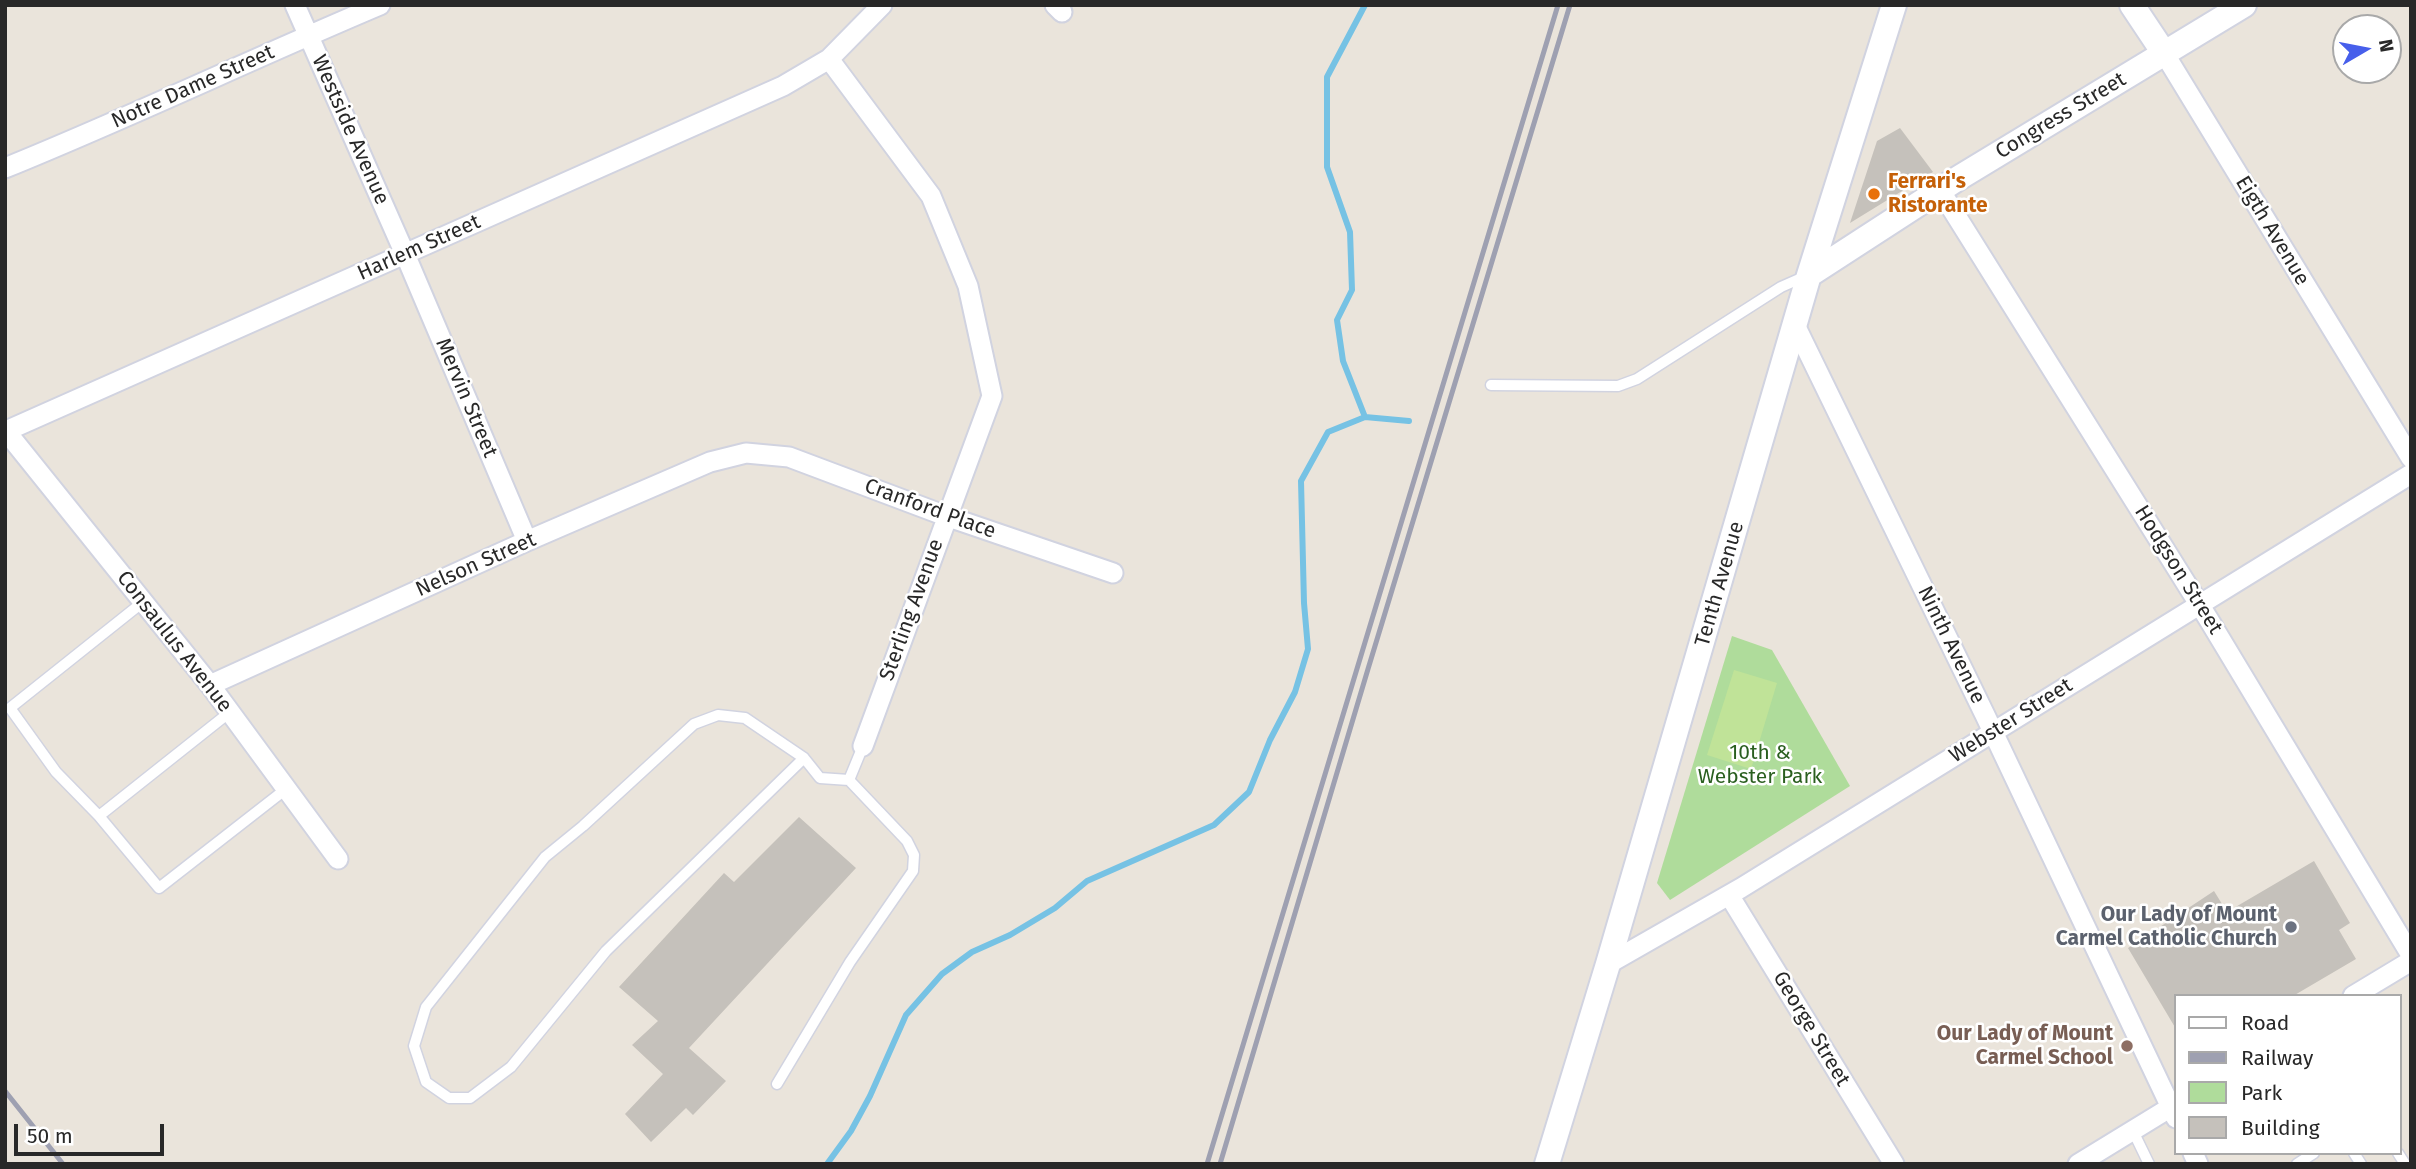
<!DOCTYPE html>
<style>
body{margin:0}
#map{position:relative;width:2416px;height:1169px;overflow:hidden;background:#eae4db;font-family:"Fira Sans",sans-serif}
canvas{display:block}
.frame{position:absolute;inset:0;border:7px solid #282828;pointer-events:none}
.legend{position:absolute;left:2174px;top:994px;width:228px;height:161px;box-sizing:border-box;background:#fff;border:2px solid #a9a9a9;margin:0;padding:9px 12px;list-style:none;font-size:21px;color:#282828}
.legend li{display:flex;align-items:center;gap:14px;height:35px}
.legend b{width:35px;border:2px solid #a9a9a9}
.north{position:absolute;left:2332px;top:14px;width:70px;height:70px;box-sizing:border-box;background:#fff;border:2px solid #a9a9a9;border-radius:50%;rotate:80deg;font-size:19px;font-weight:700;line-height:28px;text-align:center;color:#282828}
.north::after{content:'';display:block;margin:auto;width:24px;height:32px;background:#475feb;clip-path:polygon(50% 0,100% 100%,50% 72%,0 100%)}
.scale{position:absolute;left:14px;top:1124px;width:150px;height:32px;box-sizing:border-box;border:4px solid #282828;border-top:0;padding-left:9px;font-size:21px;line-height:24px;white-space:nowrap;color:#282828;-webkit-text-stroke:5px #fff;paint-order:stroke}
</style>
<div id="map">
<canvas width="2416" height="1169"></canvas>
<div class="frame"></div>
<ul class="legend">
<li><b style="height:9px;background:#fff"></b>Road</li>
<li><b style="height:9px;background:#9ea0b1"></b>Railway</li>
<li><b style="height:19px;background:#afdc9b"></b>Park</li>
<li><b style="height:19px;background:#c5c1bb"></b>Building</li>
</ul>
<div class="north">N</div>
<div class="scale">50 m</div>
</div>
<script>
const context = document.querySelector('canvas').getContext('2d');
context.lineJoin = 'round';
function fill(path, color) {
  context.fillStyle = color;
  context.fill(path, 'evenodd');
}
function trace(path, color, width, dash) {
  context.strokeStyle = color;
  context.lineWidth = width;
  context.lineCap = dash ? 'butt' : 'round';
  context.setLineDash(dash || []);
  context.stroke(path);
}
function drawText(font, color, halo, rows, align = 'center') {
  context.font = font + ' "Fira Sans",sans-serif';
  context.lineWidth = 5;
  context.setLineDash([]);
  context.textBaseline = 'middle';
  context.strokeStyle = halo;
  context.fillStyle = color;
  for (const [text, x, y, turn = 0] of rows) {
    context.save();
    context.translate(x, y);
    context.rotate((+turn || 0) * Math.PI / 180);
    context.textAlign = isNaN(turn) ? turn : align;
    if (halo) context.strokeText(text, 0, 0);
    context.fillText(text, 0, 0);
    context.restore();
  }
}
fill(new Path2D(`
 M 1732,636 L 1772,650 L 1850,786 L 1670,900 L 1657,883 Z`), '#afdc9b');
fill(new Path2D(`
 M 1734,670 L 1777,683 L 1751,769 L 1707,755 Z`), '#c0e398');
trace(new Path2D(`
 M 1365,417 L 1409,421
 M 827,1164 L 851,1131 L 870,1096 L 906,1015 L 942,974 L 972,952 L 1010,935 L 1055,908 L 1087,881 L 1214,825 L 1249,792 L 1270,740 L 1295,692 L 1308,649 L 1304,603 L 1301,481 L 1328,432 L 1365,417 L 1343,361 L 1337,320 L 1352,290 L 1350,232 L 1327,167 L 1327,77 L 1365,5`), '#76c2e4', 6);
fill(new Path2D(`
 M 1900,128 L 1933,172 L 1850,223 L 1877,141 Z
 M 799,817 L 856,868 L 689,1048 L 726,1081 L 693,1115 L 686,1108 L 651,1142 L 625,1114 L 663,1074 L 632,1045 L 658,1021 L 619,987 L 724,873 L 734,882 Z
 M 2314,861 L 2350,923 L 2339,930 L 2356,959 L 2293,996 L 2176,996 L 2176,1029 L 2128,948 L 2214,891 L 2227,912 Z`), '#c5c1bb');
const service = new Path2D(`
 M 1491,385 L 1618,386 L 1637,379 L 1781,287 L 1806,276
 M 230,712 L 99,816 L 159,888 L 286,789
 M 804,758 L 606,951 L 511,1067 L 470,1098 L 449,1098 L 426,1082 L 414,1046 L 426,1007 L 545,857 L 583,826 L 694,724 L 718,715 L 745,718 L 804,758 L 820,778 L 849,780
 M 99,816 L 56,772 L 10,708 L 143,602
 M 777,1084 L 850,962 L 913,871 L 914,855 L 907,841 L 849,780 L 863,746
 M 2133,1131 L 2149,1164
 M 2354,1153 L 2361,1164
 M 2398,1153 L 2405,1164
 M 2297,1164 L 2314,1153`);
const minor = new Path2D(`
 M 295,5 L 405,254 L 527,541
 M 1055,5 L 1062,12
 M 2164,53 L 2411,458
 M 829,59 L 931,196 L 968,286 L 992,396 L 863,746
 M 5,168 C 131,117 254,58 380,5
 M 1940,190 L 2209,620 L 2411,955
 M 1795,325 L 1985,715 L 2176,1118
 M 5,430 L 210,685 L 338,859
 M 6,431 L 783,86 L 829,59 L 882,5
 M 210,685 L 527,541 L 710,462 L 746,453 L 789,457 L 946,516 L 1113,573
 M 1729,895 L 1894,1164
 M 1608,964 L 1741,888 L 2411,474
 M 2353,996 L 2411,961
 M 2193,1153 L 2198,1164
 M 2078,1164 L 2176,1104`);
const tertiary = new Path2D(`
 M 2132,5 L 2164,53
 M 1809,275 L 1957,179 L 2244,5
 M 1547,1164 L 1608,964 L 1809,275 L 1894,5`);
trace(service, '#d1d3e0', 13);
trace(minor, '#d1d3e0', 23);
trace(tertiary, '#d1d3e0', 28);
trace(service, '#fff', 10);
trace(minor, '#fff', 19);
trace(tertiary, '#fff', 24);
trace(new Path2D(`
 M 5,1091 L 63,1164
 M 1207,1164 L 1558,5
 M 1220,1164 L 1368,669 L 1570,5`), '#9ea0b1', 5);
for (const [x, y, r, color] of [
 [1874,194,7,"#e8710a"],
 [2291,927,7,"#6b7280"],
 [2127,1046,7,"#8d6e63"]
]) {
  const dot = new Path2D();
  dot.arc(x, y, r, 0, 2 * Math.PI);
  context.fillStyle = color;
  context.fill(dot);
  trace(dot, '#fff', 2.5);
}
drawText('21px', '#282828', '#fff', [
 ["Notre Dame Street",193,87,-24],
 ["Congress Street",2061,116,-31],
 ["Westside Avenue",350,130,66],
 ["Eigth Avenue",2272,231,59],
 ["Harlem Street",419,248,-24],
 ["Mervin Street",466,398,67],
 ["Cranford Place",930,509,20],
 ["Nelson Street",476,565,-24],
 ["Hodgson Street",2178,570,58],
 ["Tenth Avenue",1720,584,-74],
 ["Sterling Avenue",912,610,-70],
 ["Consaulus Avenue",174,642,52],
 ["Ninth Avenue",1951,645,64],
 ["Webster Street",2011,721,-32],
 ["George Street",1811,1029,59]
]);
drawText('bold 21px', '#c56008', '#fff', [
 ["Ferrari's",1888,182],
 ["Ristorante",1888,206]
], 'left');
drawText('21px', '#2a5f1f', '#fff', [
 ["10th &",1760,753],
 ["Webster Park",1760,777]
]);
drawText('bold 21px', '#5b616d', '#fff', [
 ["Our Lady of Mount",2277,915],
 ["Carmel Catholic Church",2277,939]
], 'right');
drawText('bold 21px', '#785e54', '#fff', [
 ["Our Lady of Mount",2113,1034],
 ["Carmel School",2113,1058]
], 'right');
</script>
